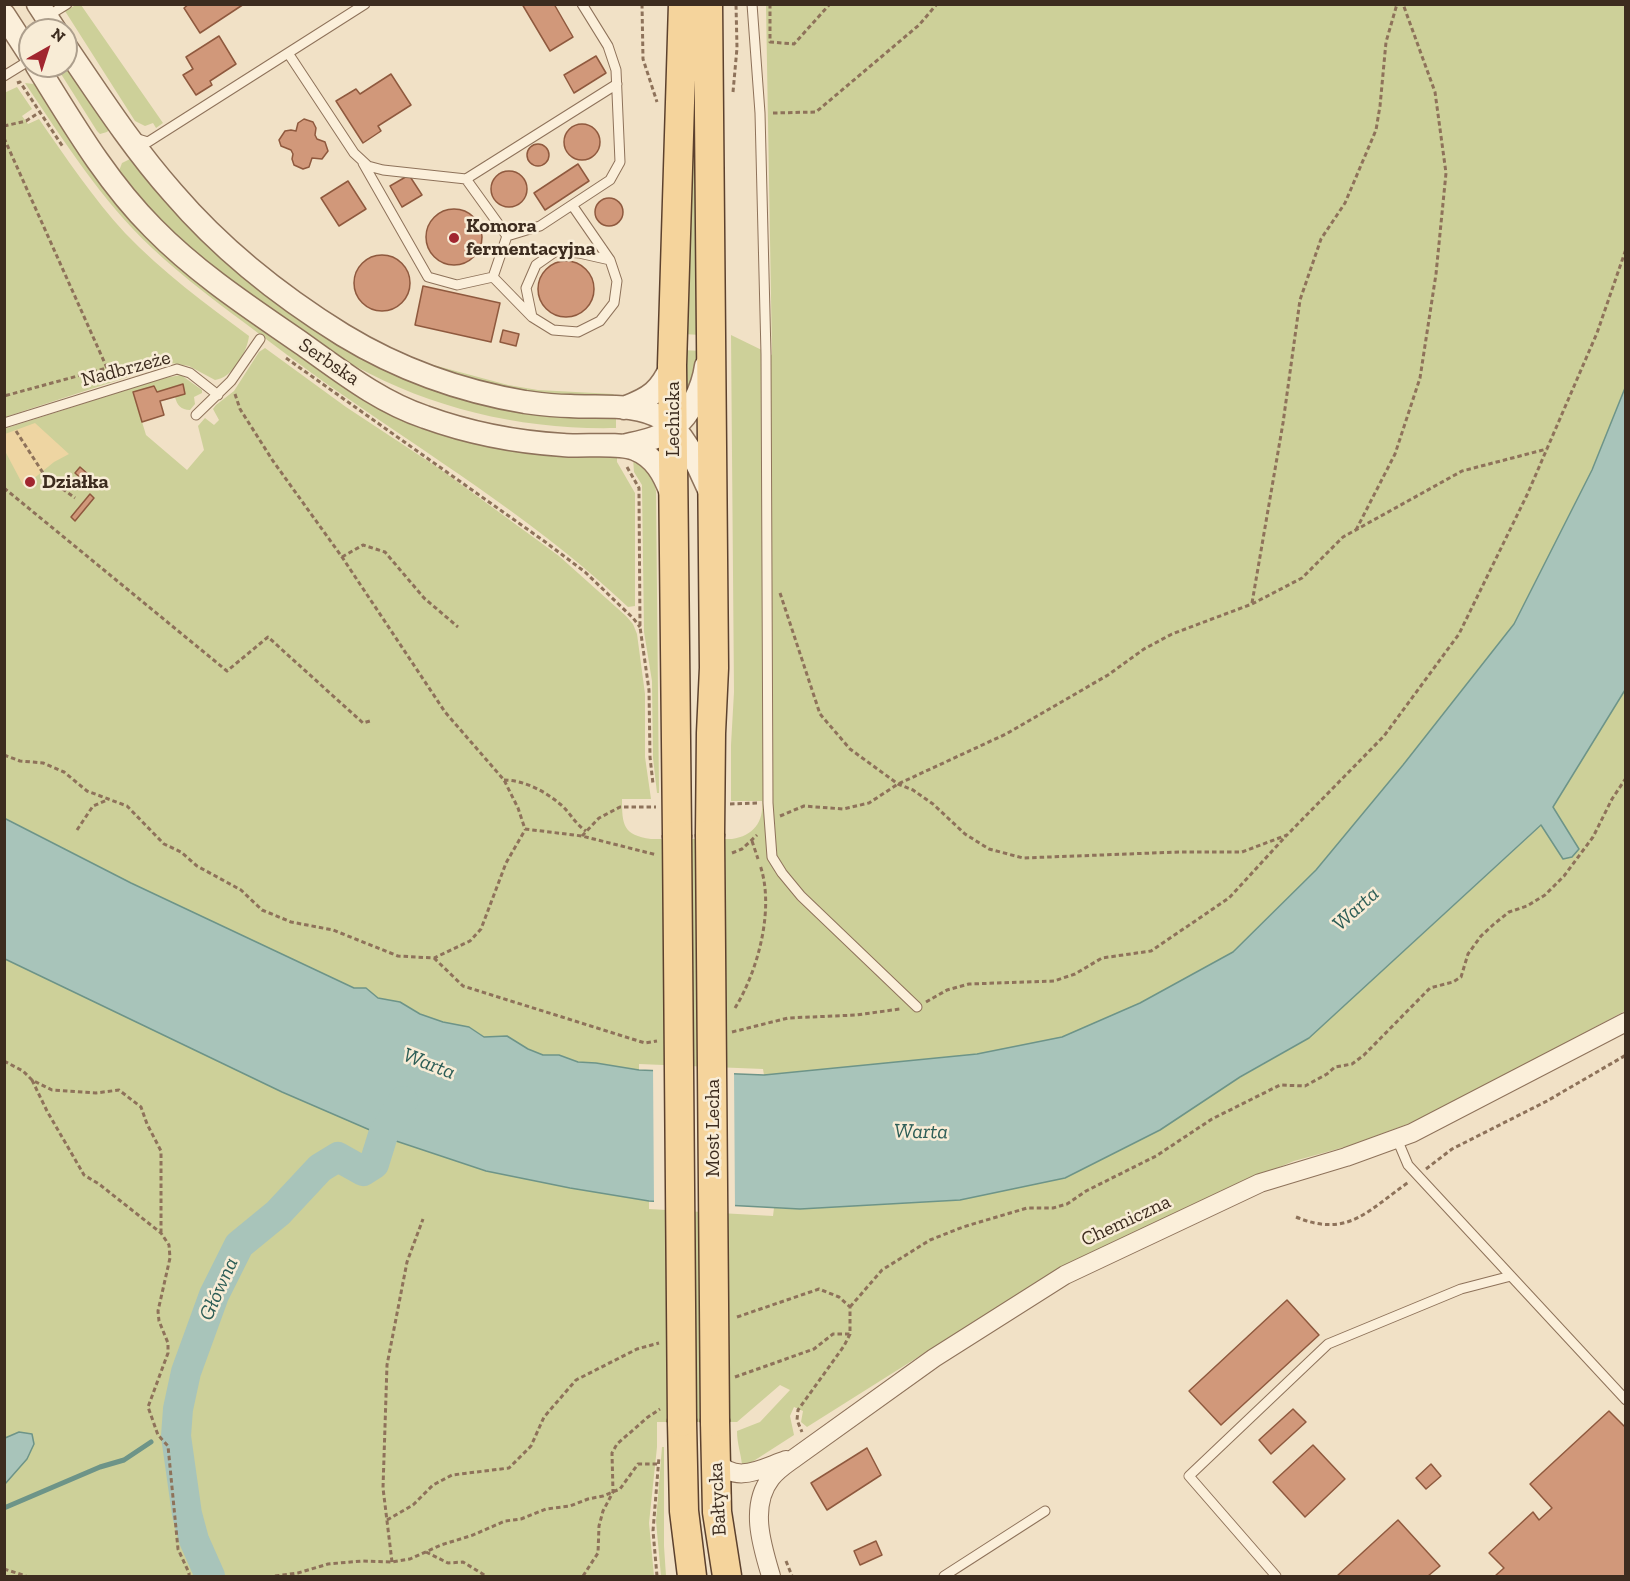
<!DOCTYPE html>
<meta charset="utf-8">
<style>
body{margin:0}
#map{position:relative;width:1630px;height:1581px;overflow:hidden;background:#f1e1c6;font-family:"Zilla Slab",serif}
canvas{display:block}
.frame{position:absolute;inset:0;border:6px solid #3d2c1f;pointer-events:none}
.north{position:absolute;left:18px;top:18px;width:60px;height:60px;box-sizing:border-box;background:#f8ecd6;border:2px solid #ad9f8d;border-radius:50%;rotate:39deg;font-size:16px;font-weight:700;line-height:24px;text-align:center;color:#3d2c1f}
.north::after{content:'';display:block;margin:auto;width:21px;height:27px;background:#a1262f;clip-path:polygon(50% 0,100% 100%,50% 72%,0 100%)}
</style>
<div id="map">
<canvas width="1630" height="1581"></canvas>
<div class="frame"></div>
<div class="north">N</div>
</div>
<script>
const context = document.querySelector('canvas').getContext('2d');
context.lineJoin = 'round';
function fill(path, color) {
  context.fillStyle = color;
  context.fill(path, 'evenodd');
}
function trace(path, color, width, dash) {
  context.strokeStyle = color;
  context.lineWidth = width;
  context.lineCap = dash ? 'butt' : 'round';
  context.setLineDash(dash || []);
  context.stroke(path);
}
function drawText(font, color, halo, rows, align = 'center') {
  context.font = font + ' "Zilla Slab",serif';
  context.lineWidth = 5;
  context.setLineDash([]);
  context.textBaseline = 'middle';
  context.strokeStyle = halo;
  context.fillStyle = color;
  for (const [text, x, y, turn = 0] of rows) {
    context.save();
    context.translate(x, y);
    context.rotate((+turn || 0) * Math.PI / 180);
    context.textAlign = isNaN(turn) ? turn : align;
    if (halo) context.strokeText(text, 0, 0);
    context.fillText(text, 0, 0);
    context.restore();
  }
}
fill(new Path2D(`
 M 76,5 L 81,5 L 163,123 L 156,128 L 153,123 L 145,126 L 135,121 L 65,11 Z
 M 766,5 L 1625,5 L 1625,388 L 1592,470 L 1514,624 L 1403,765 L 1316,870 L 1233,952 L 1140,1003 L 1062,1037 L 977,1054 L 782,1074 L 764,1075 L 763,1069 L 639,1064 L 639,1070 L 596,1063 L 578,1062 L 559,1055 L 543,1055 L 528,1049 L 507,1036 L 484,1037 L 469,1027 L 443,1022 L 420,1014 L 400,1002 L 378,998 L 366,988 L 354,988 L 131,883 L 5,818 L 4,429 L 160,379 L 181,375 L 202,390 L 202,393 L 194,397 L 195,404 L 190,410 C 181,410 177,405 175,397 L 185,394 L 183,385 L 157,392 L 154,386 L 133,392 L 146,435 L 187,470 L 204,450 L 198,426 L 205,418 L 214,425 L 219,420 L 213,409 L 216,405 L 234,391 L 259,352 L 265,348 L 346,407 L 440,469 L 559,556 L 626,616 L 633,624 L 637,634 L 645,694 L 645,757 L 651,799 L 622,799 C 622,825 623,835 651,839 L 732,839 C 753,836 764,822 762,801 L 731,801 L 731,745 L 734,692 L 731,335 L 772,355 Z
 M 697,31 L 701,335 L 683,334 Z
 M 56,66 L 66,66 L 109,130 L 107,132 L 100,134 L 97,131 Z
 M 25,83 L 34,84 L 41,90 L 89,165 L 370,400 L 617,455 L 617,462 L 635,493 L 635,606 L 628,607 C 545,528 447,467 353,402 C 320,380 289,356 258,333 C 222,306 185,279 152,248 C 102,201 63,140 25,83 Z
 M 17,87 L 32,109 L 22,116 L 28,124 L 39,119 C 66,158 93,198 125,233 C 162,272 206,304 249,336 C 247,353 232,378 215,380 L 189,366 L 171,363 L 5,417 L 4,93 Z
 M 130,159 L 135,162 L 359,355 L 616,416 L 616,428 C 525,430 435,410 355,366 C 320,348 289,322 257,300 C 207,265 152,223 119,171 L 122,163 Z
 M 681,350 L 702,351 L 686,399 Z
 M 411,359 L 508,385 L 538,390 L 613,394 L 617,397 L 566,397 L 480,384 Z
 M 633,458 C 646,467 653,475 656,491 L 659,793 L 657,793 L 653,758 L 652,681 L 644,632 L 642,485 L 634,472 Z
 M 1625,690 L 1625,1011 L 1426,1117 L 1352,1145 L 1294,1161 L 1238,1184 L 1101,1248 L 1034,1284 L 807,1427 L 801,1422 L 803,1411 L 794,1407 L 790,1416 L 794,1435 L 752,1462 L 742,1465 C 741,1453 737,1444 737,1431 L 760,1422 L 790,1390 L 780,1385 L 737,1422 L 657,1422 L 657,1447 L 649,1523 L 654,1576 L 5,1576 L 5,959 L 282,1092 L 393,1140 L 486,1171 L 570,1188 L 649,1201 L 649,1209 L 773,1216 L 774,1208 L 800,1209 L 960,1200 L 1065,1178 L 1309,1038 L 1542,825 L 1563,859 L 1579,849 L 1553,807 Z
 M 662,1447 L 664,1447 L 664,1546 L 666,1576 L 661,1576 L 656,1521 Z`), '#cdd099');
fill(new Path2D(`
 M 35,423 L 69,454 L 54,462 L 27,484 L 23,485 L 5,451 L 5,434 Z`), '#eed5a2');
const water = new Path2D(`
 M 1625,388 L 1625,690 L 1553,807 L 1579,849 L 1572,857 L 1563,859 L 1541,825 L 1309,1038 L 1240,1077 L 1160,1130 L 1065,1178 L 960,1200 L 800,1209 L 649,1201 L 570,1188 L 486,1171 L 393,1140 L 282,1092 L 5,959 L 4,818 L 131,883 L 354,988 L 366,988 L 378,998 L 400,1002 L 420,1014 L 443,1022 L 469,1027 L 484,1037 L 507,1036 L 528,1049 L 543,1055 L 559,1055 L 578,1062 L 596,1063 L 639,1070 L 764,1075 L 977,1054 L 1062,1037 L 1140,1003 L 1233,952 L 1316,870 L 1403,765 L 1514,624 L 1592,470 Z
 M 19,1432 L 32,1434 L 34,1444 L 27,1459 L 5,1484 L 5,1438 Z`);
fill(water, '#a8c4ba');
trace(water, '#6d9488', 1.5);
fill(new Path2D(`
 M 653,1067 L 689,1069 L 691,1206 L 654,1204 Z
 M 692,1069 L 734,1071 L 735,1209 L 693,1206 Z`), '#f1e1c6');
trace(new Path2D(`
 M 4,1508 L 100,1467 L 124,1460 L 151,1442`), '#6d9488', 5);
trace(new Path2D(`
 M 210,1576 L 194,1540 L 187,1514 L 176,1436 L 178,1409 L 186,1372 L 214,1295 L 239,1245 L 278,1213 L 320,1168 L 338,1157 L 363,1171 L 374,1164 L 383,1135 L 403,1101`), '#a8c4ba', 30);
const building = new Path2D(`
 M 189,4 L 244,4 L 200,33 L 184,8 Z
 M 522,4 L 554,4 L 573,37 L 550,51 Z
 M 219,36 L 236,64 L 210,81 L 212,85 L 196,95 L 183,75 L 193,69 L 186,57 Z
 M 596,56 L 606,73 L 574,93 L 564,75 Z
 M 391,74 L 411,105 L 378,126 L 381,131 L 363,143 L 336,101 L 356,89 L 360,94 Z
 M 304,119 L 313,122 L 316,128 L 315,135 L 317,139 L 325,142 L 328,151 L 322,159 L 312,158 L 309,167 L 303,169 L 294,165 L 292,159 L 293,154 L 291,150 L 281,146 L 279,140 L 285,131 L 291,130 L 296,131 L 298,123 Z
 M564 142a18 18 0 1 1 36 0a18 18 0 1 1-36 0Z
 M527 155a11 11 0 1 1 22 0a11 11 0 1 1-22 0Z
 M 578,164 L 589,181 L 545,210 L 534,193 Z
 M491 189a18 18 0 1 1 36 0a18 18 0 1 1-36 0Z
 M 409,175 L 422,195 L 402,207 L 390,186 Z
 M 348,181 L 366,209 L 339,226 L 321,198 Z
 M595 212a14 14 0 1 1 28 0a14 14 0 1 1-28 0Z
 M426 237a28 28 0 1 1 56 0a28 28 0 1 1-56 0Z
 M354 283a28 28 0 1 1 56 0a28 28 0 1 1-56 0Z
 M538 289a28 28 0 1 1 56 0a28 28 0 1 1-56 0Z
 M 423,286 L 500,303 L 491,342 L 415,325 Z
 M 503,330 L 519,334 L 516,346 L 500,342 Z
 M 183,384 L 185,394 L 160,401 L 164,415 L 142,422 L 133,392 L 154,386 L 157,392 Z
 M 80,467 L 89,475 L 84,481 L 75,473 Z
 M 90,494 L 94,498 L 75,521 L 71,517 Z
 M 1287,1300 L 1319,1335 L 1221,1425 L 1189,1391 Z
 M 1293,1409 L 1306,1422 L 1271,1454 L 1259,1440 Z
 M 1609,1411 L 1626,1428 L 1626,1576 L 1495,1576 L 1504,1568 L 1489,1553 L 1533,1512 L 1539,1520 L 1552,1508 L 1530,1484 Z
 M 1313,1445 L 1345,1479 L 1305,1517 L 1273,1482 Z
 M 867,1448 L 881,1475 L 827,1510 L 811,1483 Z
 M 1431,1464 L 1441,1476 L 1426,1489 L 1416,1478 Z
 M 1398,1520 L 1440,1566 L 1428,1576 L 1337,1576 Z
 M 876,1541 L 882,1555 L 860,1565 L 854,1551 Z`);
fill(building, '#d1987a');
trace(building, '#8f593e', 1.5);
const service = new Path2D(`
 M 752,4 L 760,113 L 766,354 L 768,803 L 772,857 L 782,873 L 801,896 L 917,1007
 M 46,17 L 67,4
 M 288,53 L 365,4
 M 4,76 L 30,60
 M 135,138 L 148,142 L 288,53 L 354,153 L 368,166 L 383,170 L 466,179 L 507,236 L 540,226 L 610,180 L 620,162 L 616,70 L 608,46 L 582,4
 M 363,163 L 428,277 L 457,285 L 493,277
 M 466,179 L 617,84
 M 572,205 L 610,260 L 617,281 L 614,303 L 600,321 L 578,332 L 553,330 L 532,317 L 526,288 L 536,265 L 556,251 L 579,253 L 610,260
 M 507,236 L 493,277 L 532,317
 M 196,415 L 231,381 L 260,339
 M 4,423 L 177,369 L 190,373 L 218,395
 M 1397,1139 L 1408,1165 L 1626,1400
 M 944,1576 L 1045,1511
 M 1276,1576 L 1189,1476 L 1328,1344 L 1461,1289 L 1511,1276`);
const minor = new Path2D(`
 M 715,1460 C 736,1485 760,1469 786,1460
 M 771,1576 C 762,1546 749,1506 771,1478 C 778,1469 788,1463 796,1457 L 934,1358 L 1065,1275 L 1260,1183 L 1346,1157 L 1412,1133 L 1626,1022`);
const tertiary = new Path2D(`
 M 38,4 L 55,30
 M 4,15 L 30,55
 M 66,47 C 100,97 133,148 173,193 C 221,249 280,296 343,335 C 399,369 460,391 525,402 C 539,404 555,406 570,406 C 599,408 637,402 663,419 C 688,437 698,467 711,494
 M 37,66 C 72,122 106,181 153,228 C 198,274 252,309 304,345 C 342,372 380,402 425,417 C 469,433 515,442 563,445 C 583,447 618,442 635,449 C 655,457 664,474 671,493
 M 624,408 C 651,398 660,391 672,365
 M 623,446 C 639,442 659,439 673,428 C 690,415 703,388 706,366`);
const primary = new Path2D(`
 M 708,4 L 714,668 L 711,733 L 710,834
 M 677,835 L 672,365 L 683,4
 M 682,1422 L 684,1511 L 692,1576
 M 715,1422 L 717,1512 L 727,1576`);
trace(service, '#8e725a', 11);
trace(minor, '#8e725a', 20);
trace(tertiary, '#8e725a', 25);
trace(primary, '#5c412e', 31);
trace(new Path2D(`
 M 642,4 L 643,59 L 657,102
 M 770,4 L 770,42 L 794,44 L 830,4
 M 17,83 L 20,82 L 63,147
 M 733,92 L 737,48 L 736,4
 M 773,113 L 816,112 L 919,25 L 937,4
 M 4,126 L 26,121 L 40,112
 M 4,138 L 107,368 L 4,396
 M 286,358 L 544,541 L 585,572 L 633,618 L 640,627
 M 235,394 L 240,409 L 273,461 L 342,557 L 445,712 L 504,780 L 518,808 L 525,829 L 582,836 L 657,855
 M 16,431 L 45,476 L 75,498
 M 627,467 L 639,488 L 639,494 L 640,627 L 649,690 L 650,757 L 653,784
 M 4,488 L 227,671 L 268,637 L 363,723 L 370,721
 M 1356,530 L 1395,454 L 1420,378 L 1436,274 L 1446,173 L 1435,92 L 1403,4
 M 342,557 L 363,545 L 385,552 L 424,598 L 458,627
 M 780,593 L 820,714 L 850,749 L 898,784 L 913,790 L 933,804 L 965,834 L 989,849 L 1023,858 L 1179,852 L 1242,852 L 1287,835 L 1384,736 L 1459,634 L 1527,495 L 1597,333 L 1626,249
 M 1252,603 L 1283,423 L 1300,300 L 1321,239 L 1345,203 L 1376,130 L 1380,106 L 1386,42 L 1397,4
 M 4,755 L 20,761 L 43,763 L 64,772 L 87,791 L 127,806 L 164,844 L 181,852 L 197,866 L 241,890 L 262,910 L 291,922 L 333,930 L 398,956 L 434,958 L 470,941 L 481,929 L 506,863 L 525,830
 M 504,780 C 523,780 545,791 560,804 C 570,812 574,823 586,831
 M 730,804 L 757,803
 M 780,816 L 804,806 L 843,809 L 869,803 L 898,784 L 1006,734 L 1108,675 L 1144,649 L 1172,634 L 1252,604 L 1302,578 L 1343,537 L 1462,471 L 1547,449
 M 77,830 L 93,806 L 107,800
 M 582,836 L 599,818 L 620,807 L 656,807
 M 752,841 L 758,859
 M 732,853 L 742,849 L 757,835
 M 434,958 L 463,986 L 645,1043 L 657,1041
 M 926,1002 L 947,990 L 969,984 L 1054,981 L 1075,974 L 1102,958 L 1151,951 L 1229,898 L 1286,836
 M 735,1008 C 758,971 775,908 760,865
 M 732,1032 L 788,1018 L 856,1015 L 900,1009
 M 4,1061 L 23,1071 L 32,1080 L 52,1090 L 96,1093 L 119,1090 L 141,1107 L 147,1124 L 161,1151 L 161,1232
 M 32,1080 L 47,1111 L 84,1175 L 99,1184 L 161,1233 L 169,1245 L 170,1258 L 158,1311 L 159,1321 L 168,1343 L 168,1353 L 148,1407 L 158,1435 L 168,1446 L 178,1549 L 189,1573 L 189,1576
 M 1426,1169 L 1452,1149 L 1547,1101 L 1626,1055
 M 1296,1217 C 1349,1239 1369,1209 1409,1182
 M 850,1307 L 882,1270 L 930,1240 L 963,1227 L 1027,1208 L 1053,1208 L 1067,1204 L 1086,1191 L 1156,1156 L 1212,1119 L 1280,1085 L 1305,1086 L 1327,1074 L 1335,1067 L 1352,1064 L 1364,1055 L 1430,988 L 1453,982 L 1461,977 L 1468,954 L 1481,936 L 1494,924 L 1509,912 L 1527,906 L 1545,895 L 1564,876 L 1593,837 L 1612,799 L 1626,778
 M 737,1317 L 819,1289 L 839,1297 L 850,1307 L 850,1334 L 844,1346 L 798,1410 L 797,1420 L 802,1432
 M 735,1377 L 814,1349 L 833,1334 L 850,1334
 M 387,1520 L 413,1505 L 433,1485 L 452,1475 L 509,1468 L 531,1446 L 544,1417 L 576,1380 L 637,1349 L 659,1343
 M 426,1552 L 448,1563 L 463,1562 L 486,1576
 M 786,1561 L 792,1576
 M 392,1562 L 383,1488 L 387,1365 L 407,1262 L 423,1219
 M 4,1569 L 26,1576
 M 275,1576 L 298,1573 L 328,1564 L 362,1561 L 392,1562 L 410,1559 L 441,1545 L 473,1535 L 505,1521 L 521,1519 L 546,1509 L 570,1506 L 588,1499 L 603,1496 L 620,1489 L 638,1464 L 658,1464
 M 583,1576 L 598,1553 L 599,1526 L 603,1511 L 613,1492 L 612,1453 L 617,1444 L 648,1417 L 660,1409
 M 657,1576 L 653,1531 L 659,1457`), '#8e725a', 3, [4.5, 3]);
trace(service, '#fbefda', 9);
trace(minor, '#fbefda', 18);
trace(tertiary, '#fbefda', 22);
trace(primary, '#f5d49c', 28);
const primaryBridge = new Path2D(`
 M 710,834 L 715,1422
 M 677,835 L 682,1422`);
trace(primaryBridge, '#5c412e', 31, []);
trace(primaryBridge, '#f5d49c', 28);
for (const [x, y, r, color] of [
 [454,238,6,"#a1262f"],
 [30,482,6,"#a1262f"]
]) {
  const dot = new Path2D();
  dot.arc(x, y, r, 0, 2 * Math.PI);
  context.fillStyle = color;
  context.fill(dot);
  trace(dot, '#f8ecd6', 2);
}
drawText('bold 20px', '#3d2c1f', '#f8ecd6', [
 ["Komora",466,226],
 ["fermentacyjna",466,249],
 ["Działka",42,482]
], 'left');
drawText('20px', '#3d2c1f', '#f8ecd6', [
 ["Serbska",329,362,34],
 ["Nadbrzeże",126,369,-15],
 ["Lechicka",673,419,-90],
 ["Most Lecha",713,1128,-90],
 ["Chemiczna",1126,1221,-25],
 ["Bałtycka",718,1499,-93]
]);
drawText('italic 21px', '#2d5e57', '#f8ecd6', [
 ["Warta",1356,909,-42],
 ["Warta",429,1064,21],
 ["Warta",921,1132,1],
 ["Główna",219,1289,-66]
]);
</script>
